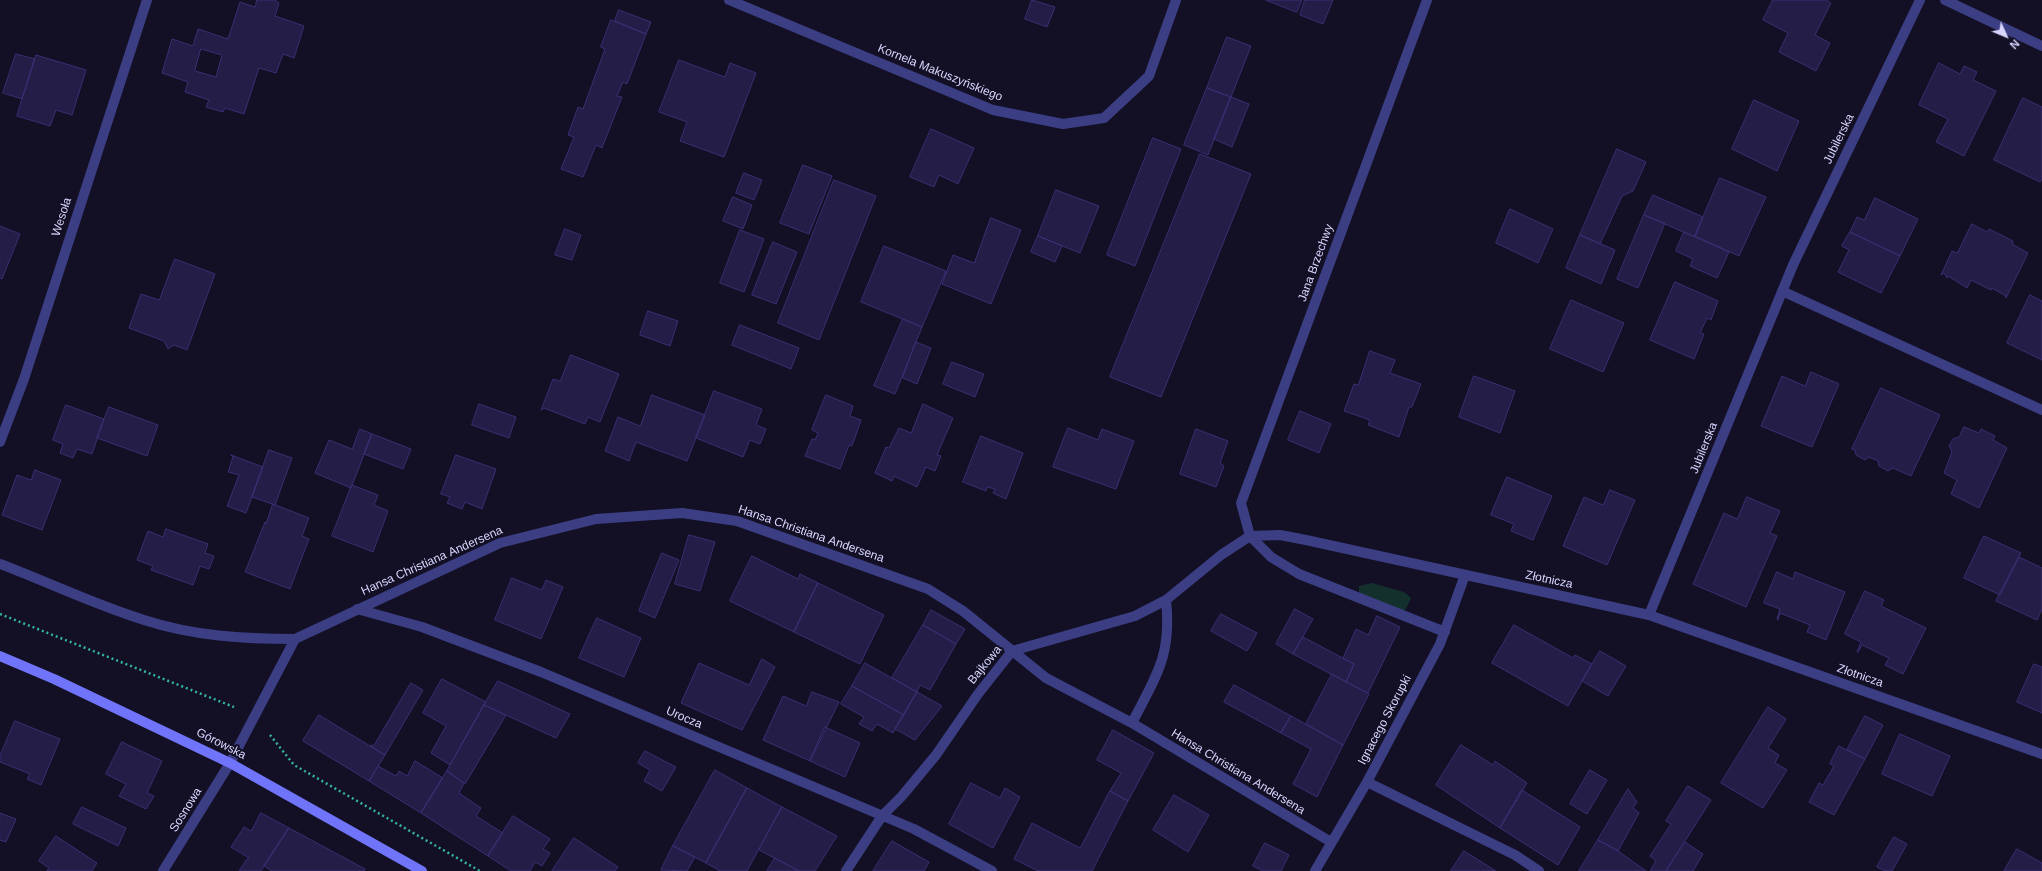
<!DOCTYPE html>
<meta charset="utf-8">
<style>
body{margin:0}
#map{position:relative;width:2042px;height:871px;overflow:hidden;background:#131026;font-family:Arial,sans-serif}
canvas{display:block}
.north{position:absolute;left:1986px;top:16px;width:40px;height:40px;-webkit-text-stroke:3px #131026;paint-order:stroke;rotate:134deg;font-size:11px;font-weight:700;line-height:16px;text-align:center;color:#d9d6fe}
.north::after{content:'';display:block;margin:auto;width:14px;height:18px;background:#d9d6fe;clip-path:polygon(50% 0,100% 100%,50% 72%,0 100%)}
</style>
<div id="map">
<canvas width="2042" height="871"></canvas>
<div class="north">N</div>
</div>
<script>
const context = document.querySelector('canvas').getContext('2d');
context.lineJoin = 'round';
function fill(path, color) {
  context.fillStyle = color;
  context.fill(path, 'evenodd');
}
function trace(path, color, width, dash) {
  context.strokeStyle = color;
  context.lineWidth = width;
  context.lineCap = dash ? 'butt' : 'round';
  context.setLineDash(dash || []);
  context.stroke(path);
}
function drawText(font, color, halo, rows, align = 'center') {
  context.font = font + ' Arial,sans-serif';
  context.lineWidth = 4;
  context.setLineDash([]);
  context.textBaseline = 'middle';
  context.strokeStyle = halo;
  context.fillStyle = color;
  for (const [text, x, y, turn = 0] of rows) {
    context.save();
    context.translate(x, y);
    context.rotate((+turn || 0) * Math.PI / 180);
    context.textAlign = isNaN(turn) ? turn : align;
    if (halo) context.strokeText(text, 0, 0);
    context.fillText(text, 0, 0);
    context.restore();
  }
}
fill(new Path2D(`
 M 1372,583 L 1404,592 L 1411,598 L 1406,609 L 1397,613 L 1359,598 L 1359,586 Z`), '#13302d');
const building = new Path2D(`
 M 257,0 L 275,0 L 279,3 L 275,16 L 304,26 L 294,58 L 283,54 L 276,73 L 259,68 L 244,114 L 225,108 L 223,112 L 206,107 L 209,100 L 185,92 L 188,82 L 162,73 L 172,39 L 193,46 L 198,29 L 228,39 L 240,2 L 255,7 ZM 201,49 L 222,55 L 216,77 L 195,71 Z
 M 1032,0 L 1055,7 L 1047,27 L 1025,19 Z
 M 1266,0 L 1302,0 L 1297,12 Z
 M 1305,0 L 1333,0 L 1323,24 L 1300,15 Z
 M 1773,0 L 1826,0 L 1831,3 L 1815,35 L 1830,43 L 1816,71 L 1779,52 L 1788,33 L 1763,20 Z
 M 619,10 L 651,22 L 646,34 L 615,21 Z
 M 611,20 L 646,34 L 627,84 L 623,82 L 617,96 L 622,97 L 602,148 L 596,145 L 583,177 L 561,169 L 574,137 L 568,135 L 578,107 L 583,109 L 605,49 L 601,47 Z
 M 1227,37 L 1251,46 L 1231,97 L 1207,88 Z
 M 16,54 L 35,59 L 22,99 L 3,93 Z
 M 36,55 L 86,70 L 72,115 L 56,110 L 50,126 L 17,116 Z
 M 679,60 L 725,77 L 730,63 L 756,73 L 724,157 L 680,141 L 687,122 L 659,112 Z
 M 1939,63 L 1960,74 L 1964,66 L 1977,72 L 1973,80 L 1996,91 L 1964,156 L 1936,142 L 1948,119 L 1919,105 Z
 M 1207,88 L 1231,97 L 1208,155 L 1184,145 Z
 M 1231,97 L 1249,104 L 1232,147 L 1214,139 Z
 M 2023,98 L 2042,107 L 2042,179 L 2040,182 L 1994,160 Z
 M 1754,100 L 1799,121 L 1777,171 L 1732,149 Z
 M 931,129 L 974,148 L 958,184 L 939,175 L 934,187 L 910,177 Z
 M 1153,138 L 1181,149 L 1135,266 L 1107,255 Z
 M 1617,149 L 1646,162 L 1633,191 L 1622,196 L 1600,244 L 1580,235 Z
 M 1200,154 L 1251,174 L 1161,397 L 1110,377 Z
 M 803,165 L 832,176 L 809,234 L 780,223 Z
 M 744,173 L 762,180 L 754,200 L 736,193 Z
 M 1720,178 L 1766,197 L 1739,256 L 1695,236 Z
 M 834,180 L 876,196 L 819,340 L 778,323 Z
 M 1056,190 L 1099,206 L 1080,253 L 1038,236 Z
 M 1653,195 L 1703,217 L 1695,237 L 1644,215 Z
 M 733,197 L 752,205 L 743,229 L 723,221 Z
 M 1875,198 L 1918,219 L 1900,256 L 1850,232 L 1857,217 L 1864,220 Z
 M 1510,209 L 1553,229 L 1538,263 L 1496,243 Z
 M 1644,215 L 1665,223 L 1638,288 L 1617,279 Z
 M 991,218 L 1021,230 L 991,304 L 942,284 L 953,255 L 974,263 Z
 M 1972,224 L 1987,232 L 1989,229 L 2013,241 L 2012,244 L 2028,253 L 2006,298 L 2006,296 L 1992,288 L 1991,290 L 1971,280 L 1967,288 L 1948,276 L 1947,278 L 1944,273 L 1941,275 L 1952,251 L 1957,253 Z
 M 0,226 L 20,234 L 2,279 L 0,278 Z
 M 565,229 L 581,235 L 572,260 L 555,255 Z
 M 740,230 L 764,239 L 744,292 L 720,283 Z
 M 1684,232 L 1729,252 L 1717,278 L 1690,266 L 1693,259 L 1676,251 Z
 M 1850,232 L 1900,256 L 1881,293 L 1838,272 L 1849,250 L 1842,246 Z
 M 1580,235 L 1615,250 L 1601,284 L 1566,268 Z
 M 1038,236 L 1062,246 L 1055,262 L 1031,252 Z
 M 773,242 L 797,252 L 776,304 L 752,295 Z
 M 884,246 L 946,271 L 922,327 L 861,302 Z
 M 175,259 L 215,274 L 187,350 L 174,345 L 168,349 L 164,341 L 129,328 L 141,294 L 159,300 Z
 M 1675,282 L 1718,301 L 1711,320 L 1707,318 L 1700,333 L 1704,334 L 1694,359 L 1650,340 Z
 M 2030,295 L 2042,301 L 2042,360 L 2007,343 Z
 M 1571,300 L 1624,323 L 1603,372 L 1550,349 Z
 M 648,311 L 678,321 L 670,346 L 640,335 Z
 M 903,319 L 922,327 L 895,394 L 874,386 Z
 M 740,325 L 799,348 L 791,369 L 732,345 Z
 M 916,342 L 931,348 L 917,384 L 903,378 Z
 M 1370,351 L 1395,360 L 1390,373 L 1421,384 L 1412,407 L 1409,407 L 1399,437 L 1368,425 L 1370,420 L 1344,411 L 1354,384 L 1358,385 Z
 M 571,355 L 619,374 L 600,422 L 588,417 L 585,424 L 544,408 L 541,410 L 553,379 L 560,381 Z
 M 952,362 L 984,374 L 975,397 L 943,384 Z
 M 1811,372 L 1839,384 L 1812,447 L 1761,426 L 1782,376 L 1805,386 Z
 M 1474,376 L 1515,391 L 1500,433 L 1459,417 Z
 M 1881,388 L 1940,415 L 1911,476 L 1893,468 L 1888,471 L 1879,466 L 1878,461 L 1869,457 L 1865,460 L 1856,455 L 1855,450 L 1852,449 Z
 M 714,391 L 762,409 L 756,425 L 766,429 L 760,444 L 750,440 L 743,457 L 696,438 Z
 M 652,395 L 705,415 L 687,461 L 636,442 L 629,461 L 605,451 L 618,417 L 640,426 Z
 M 826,395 L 853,406 L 850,416 L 861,420 L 852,446 L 849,445 L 840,469 L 805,456 L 812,439 L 815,440 L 818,433 L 812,430 Z
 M 479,404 L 516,417 L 509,438 L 472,425 Z
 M 923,404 L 953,418 L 937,455 L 941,456 L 935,471 L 926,467 L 917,487 L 894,476 L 892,481 L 875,473 L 886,447 L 889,448 L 899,428 L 911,433 Z
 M 66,405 L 104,419 L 92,454 L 77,449 L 73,458 L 60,453 L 63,444 L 53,440 Z
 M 109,407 L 158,425 L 147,456 L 97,438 Z
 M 1300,411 L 1331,424 L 1319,453 L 1288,440 Z
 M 1964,427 L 1979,433 L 1981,429 L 1995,436 L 1993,440 L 2007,448 L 1979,508 L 1951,494 L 1957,480 L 1944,473 L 1952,452 L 1949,446 L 1953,439 L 1959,437 Z
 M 1068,428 L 1098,440 L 1102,429 L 1134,441 L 1116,489 L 1053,467 Z
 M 360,429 L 372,434 L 351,488 L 315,473 L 329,440 L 352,449 Z
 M 1196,429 L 1228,441 L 1220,463 L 1224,466 L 1216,487 L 1180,474 Z
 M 372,434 L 411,449 L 403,469 L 364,454 Z
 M 981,436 L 1023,453 L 1006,499 L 993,493 L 995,489 L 987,487 L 986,491 L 963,482 Z
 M 269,450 L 292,458 L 275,505 L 252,497 Z
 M 231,455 L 263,467 L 246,513 L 227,506 L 239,475 L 228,472 L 233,457 Z
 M 456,455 L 496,469 L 482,509 L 465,502 L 462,509 L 447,503 L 450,497 L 441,494 Z
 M 35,470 L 61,480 L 42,530 L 2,515 L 17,475 L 31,480 Z
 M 1507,477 L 1552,496 L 1533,540 L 1511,531 L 1514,524 L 1491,515 Z
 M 352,485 L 378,495 L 374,505 L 388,511 L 373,552 L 332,536 Z
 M 1610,490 L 1635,500 L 1607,565 L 1563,546 L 1584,497 L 1603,505 Z
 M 1747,497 L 1780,511 L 1770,533 L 1777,536 L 1746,607 L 1693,584 L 1724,513 L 1737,519 Z
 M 273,504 L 309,518 L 302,536 L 309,539 L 290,589 L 245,572 L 265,522 L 266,523 Z
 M 166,529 L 208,544 L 205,553 L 214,556 L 209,569 L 200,566 L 193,585 L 151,570 L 153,566 L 137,560 L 148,531 L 163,537 Z
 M 689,535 L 715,542 L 700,591 L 675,584 Z
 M 1984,536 L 2021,553 L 2000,595 L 1964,578 Z
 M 662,553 L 679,560 L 655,618 L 639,611 Z
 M 752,556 L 798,579 L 800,574 L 818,583 L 794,632 L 730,601 Z
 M 2019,557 L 2042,568 L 2042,609 L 2037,620 L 1996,601 Z
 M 1777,572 L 1793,579 L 1795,572 L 1845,592 L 1826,640 L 1807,632 L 1810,625 L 1780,613 L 1778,620 L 1777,619 L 1780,609 L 1764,603 Z
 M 512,578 L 542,590 L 546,580 L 563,587 L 541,639 L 495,620 Z
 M 818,583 L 884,615 L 860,664 L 794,632 Z
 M 1865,591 L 1884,600 L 1881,606 L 1926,628 L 1903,674 L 1885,665 L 1889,658 L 1862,645 L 1858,652 L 1857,652 L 1861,642 L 1845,634 Z
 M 1295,609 L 1313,619 L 1293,654 L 1276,644 Z
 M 931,610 L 965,629 L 956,644 L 923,625 Z
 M 1221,614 L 1257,633 L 1247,651 L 1211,631 Z
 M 1377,616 L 1400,627 L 1368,693 L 1346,682 L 1354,664 L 1343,658 L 1356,629 L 1368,635 Z
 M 597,618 L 641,638 L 624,677 L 579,658 Z
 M 923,625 L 956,644 L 930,690 L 920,685 L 917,692 L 892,678 Z
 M 1514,625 L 1573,658 L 1575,655 L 1592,664 L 1568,706 L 1492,663 Z
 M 1303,637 L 1354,664 L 1346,682 L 1293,654 Z
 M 1600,651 L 1626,666 L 1608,696 L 1582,681 Z
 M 762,659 L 775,667 L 742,730 L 681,703 L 699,663 L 749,685 Z
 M 865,663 L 917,692 L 904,715 L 852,686 Z
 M 2034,664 L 2042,667 L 2042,713 L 2017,702 Z
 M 1332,674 L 1369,694 L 1343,745 L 1306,724 Z
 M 442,679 L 486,702 L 450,765 L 431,753 L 446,726 L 423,713 Z
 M 498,681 L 570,714 L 556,738 L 484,705 Z
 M 411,683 L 423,690 L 385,755 L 370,746 L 374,745 Z
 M 1234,685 L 1291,716 L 1281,733 L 1224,702 Z
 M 852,686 L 904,715 L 893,733 L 877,724 L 872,731 L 859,724 L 864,717 L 841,704 Z
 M 812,692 L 839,702 L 810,761 L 763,740 L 783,696 L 806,706 Z
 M 917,692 L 942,706 L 915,740 L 895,729 Z
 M 484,705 L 506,715 L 465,784 L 447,771 Z
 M 1768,707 L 1786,719 L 1768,748 L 1779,755 L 1775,763 L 1787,770 L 1763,808 L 1721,783 Z
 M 319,715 L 385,755 L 369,781 L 303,741 Z
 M 1291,716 L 1343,745 L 1317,797 L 1293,784 L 1311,749 L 1281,733 Z
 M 1865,716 L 1883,725 L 1865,759 L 1847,750 Z
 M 15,721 L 60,739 L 41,785 L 27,779 L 30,774 L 0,762 L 0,756 Z
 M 825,727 L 860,743 L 845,777 L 810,761 Z
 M 1113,730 L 1154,753 L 1128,801 L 1110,791 L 1121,773 L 1097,760 Z
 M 1900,734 L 1950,756 L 1932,796 L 1882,774 Z
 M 122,742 L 162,761 L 147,793 L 154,796 L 146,809 L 119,796 L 126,784 L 106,774 Z
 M 1461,745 L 1493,765 L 1495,761 L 1527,783 L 1500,828 L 1436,785 Z
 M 1839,746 L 1865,759 L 1834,815 L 1809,802 L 1819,783 L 1823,785 L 1834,766 L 1830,764 Z
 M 645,751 L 676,767 L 662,791 L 644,781 L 650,770 L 638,763 Z
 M 415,761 L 443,778 L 421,813 L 369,781 L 378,766 L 396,776 L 399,771 L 407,776 Z
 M 715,770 L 747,788 L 706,863 L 673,846 Z
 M 1590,770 L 1607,780 L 1587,814 L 1570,804 Z
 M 447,771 L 464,783 L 459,793 L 481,808 L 476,816 L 503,833 L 488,856 L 421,813 Z
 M 971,783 L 1000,798 L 1005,788 L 1020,797 L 993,848 L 949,824 Z
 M 1688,786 L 1711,800 L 1666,871 L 1650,871 L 1656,861 L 1650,856 L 1671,824 L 1666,821 Z
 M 747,788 L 782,807 L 747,871 L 720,871 L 706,863 Z
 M 1628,789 L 1637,802 L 1633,808 L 1639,813 L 1618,851 L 1598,840 Z
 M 1522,790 L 1580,827 L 1558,865 L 1500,828 Z
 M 1110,791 L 1128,801 L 1092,871 L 1038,871 L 1014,859 L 1032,823 L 1080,848 Z
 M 1174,795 L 1209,815 L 1188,852 L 1153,830 Z
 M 82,807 L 126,828 L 118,846 L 73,824 Z
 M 782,807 L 837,836 L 815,871 L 799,871 L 759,850 Z
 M 0,813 L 16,819 L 6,842 L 0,840 Z
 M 261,813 L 289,828 L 261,871 L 239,871 L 246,860 L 249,858 L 231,847 L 244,827 L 251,831 Z
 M 513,816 L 550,839 L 543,849 L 550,853 L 542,866 L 535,862 L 530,871 L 511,871 L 488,856 Z
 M 289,828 L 365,869 L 364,871 L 272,871 L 264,866 Z
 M 56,836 L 97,863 L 92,871 L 47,871 L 49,868 L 39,861 Z
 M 1894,837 L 1907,844 L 1892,871 L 1885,871 L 1877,867 Z
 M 574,838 L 618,867 L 615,871 L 552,871 Z
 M 1598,840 L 1618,851 L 1646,871 L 1579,871 Z
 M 892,841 L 929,862 L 924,871 L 873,871 Z
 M 1685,842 L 1703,854 L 1693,871 L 1666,871 Z
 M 1265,843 L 1289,855 L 1281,871 L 1263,871 L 1253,866 Z
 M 673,846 L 695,857 L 687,871 L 661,870 Z
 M 2017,849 L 2042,863 L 2042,871 L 2004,871 Z
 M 1464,851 L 1496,871 L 1451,871 Z
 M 775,858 L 799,871 L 767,871 Z`);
fill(building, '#231d47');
trace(building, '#392f72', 1);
trace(new Path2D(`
 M 0,614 L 234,707
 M 270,735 L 294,765 L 480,871`), '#33b5a6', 2.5, [2, 3]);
trace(new Path2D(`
 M 729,0 L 993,110 L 1063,124 L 1104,118 L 1149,76 L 1176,0
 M 1945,0 L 2042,46
 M 1782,291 L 2042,410
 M 0,442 L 24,379 L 147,0
 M 1250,536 L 1280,535 L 1306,540 L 1649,615 L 2042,754
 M 1250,536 L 1241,503 L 1427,0
 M 1250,536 L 1271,557 L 1299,574 L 1445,632
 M 0,564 C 48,582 95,605 144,620 C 193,636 244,639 295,639
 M 357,609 L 422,627 L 541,672 L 914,829 L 992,871
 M 1649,615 L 1793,265 L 1920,0
 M 1132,723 C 1156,676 1172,656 1166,600
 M 1367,782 L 1515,855 L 1539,871
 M 163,871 L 230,763 L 295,639 L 500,543 L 596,519 L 682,513 L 737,521 L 928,589 L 963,611 L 1046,678 L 1132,723 L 1331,842
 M 846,871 L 882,816 L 902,796 L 936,755 L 978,694 L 1012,651 L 1135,616 L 1166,600 L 1221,555 L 1250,536
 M 1315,871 L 1367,782 L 1440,644 L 1465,575`), '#3c3e84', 10);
trace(new Path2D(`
 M 0,656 L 54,679 L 230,763 L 422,871`), '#7074fb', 10);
drawText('12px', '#d9d6fe', '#131026', [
 ["Kornela Makuszyńskiego",940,73,22],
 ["Jubilerska",1839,139,-64],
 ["Wesoła",62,217,-72],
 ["Jana Brzechwy",1316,263,-70],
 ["Jubilerska",1704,448,-68],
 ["Hansa Christiana Andersena",811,534,19],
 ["Hansa Christiana Andersena",432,561,-24],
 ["Złotnicza",1549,580,12],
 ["Bajkowa",985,665,-51],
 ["Złotnicza",1860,676,19],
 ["Urocza",684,718,23],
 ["Ignacego Skorupki",1385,720,-62],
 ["Górowska",221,744,27],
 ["Hansa Christiana Andersena",1238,772,31],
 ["Sosnowa",186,810,-58]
]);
</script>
